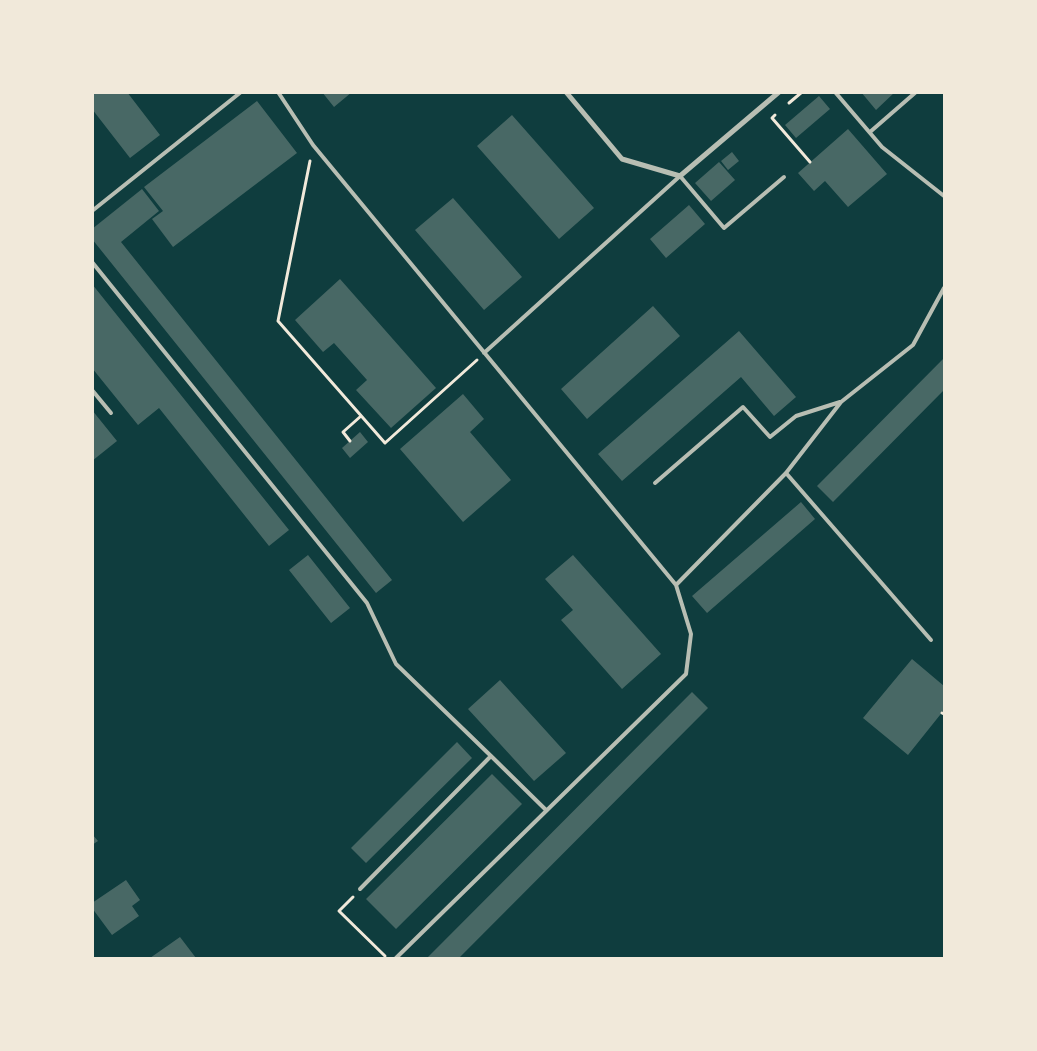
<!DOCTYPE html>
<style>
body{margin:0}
#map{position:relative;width:1037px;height:1051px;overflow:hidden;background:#0f3d3e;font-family:Lora,serif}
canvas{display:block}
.frame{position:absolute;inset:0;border:94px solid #f1e9da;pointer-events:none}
</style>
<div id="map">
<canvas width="1037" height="1051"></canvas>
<div class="frame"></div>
</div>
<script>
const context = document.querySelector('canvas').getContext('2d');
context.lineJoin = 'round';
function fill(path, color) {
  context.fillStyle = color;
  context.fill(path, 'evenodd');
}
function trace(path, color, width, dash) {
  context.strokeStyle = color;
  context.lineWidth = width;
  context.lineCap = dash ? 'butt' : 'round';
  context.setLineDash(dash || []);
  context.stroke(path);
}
fill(new Path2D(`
 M 96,92 L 127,92 L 160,135 L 130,158 L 92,109 L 92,95 Z
 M 322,92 L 352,92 L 334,107 Z
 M 861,92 L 895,92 L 876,110 Z
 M 819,96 L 830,109 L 796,138 L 785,125 Z
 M 257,101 L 297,153 L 173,247 L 152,219 L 163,211 L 144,187 Z
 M 512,115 L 594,208 L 559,239 L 477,146 Z
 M 848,129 L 887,174 L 848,207 L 825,181 L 814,191 L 798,173 Z
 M 732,152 L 739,161 L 728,170 L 721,161 Z
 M 719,162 L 735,180 L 711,201 L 695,183 Z
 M 142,189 L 159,211 L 121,242 L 392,580 L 376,593 L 92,239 L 92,229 Z
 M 453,198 L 522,277 L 484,310 L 415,230 Z
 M 689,205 L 705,224 L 666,258 L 650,239 Z
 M 340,279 L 436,388 L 391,428 L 356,390 L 367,380 L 334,343 L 323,352 L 295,320 Z
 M 92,284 L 289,530 L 269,546 L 159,408 L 138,425 L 92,368 Z
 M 653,306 L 680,336 L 587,419 L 561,389 Z
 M 739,331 L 796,397 L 774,416 L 741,377 L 622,481 L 598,454 Z
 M 944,358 L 944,390 L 833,502 L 817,486 Z
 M 463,394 L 484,419 L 470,432 L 511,480 L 463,522 L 400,449 Z
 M 92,410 L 117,441 L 92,461 Z
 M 360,432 L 368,442 L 350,458 L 342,448 Z
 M 801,502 L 815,519 L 707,613 L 692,596 Z
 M 308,555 L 350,608 L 331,623 L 289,570 Z
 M 573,555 L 661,654 L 622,689 L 561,620 L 573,610 L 545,579 Z
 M 912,659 L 944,686 L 944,710 L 908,755 L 863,718 Z
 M 500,680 L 566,753 L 534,781 L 468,709 Z
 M 692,692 L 708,708 L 459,958 L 427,958 Z
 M 457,742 L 472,758 L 366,863 L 351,848 Z
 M 492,774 L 522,804 L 396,929 L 366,899 Z
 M 92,834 L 98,841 L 92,845 Z
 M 126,880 L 140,900 L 132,906 L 139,916 L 112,935 L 92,908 L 92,903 Z
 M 180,937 L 196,958 L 150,958 Z`), '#486865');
trace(new Path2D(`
 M 789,103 L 802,92
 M 775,115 L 772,118 L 810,162
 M 310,161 L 278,321 L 385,443 L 477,360
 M 350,441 L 343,432 L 361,416
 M 942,713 L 944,714
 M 353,897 L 339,911 L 385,956`), '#f1e9da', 3);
trace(new Path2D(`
 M 278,92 L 313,145 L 676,585 L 691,634 L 686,674 L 396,958
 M 835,92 L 882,147 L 944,196
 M 870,132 L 916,92
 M 92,211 L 241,92
 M 92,262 L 367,603 L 396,664 L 491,756
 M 484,353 L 680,176 L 724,228 L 784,177
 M 92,390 L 111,413
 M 786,473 L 931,640
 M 655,483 L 743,407 L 770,437 L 796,416 L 840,402
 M 676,585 L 786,473 L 841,402 L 913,345 L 944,288
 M 360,889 L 491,756 L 546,810`), '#b8beb3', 4);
trace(new Path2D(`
 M 566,92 L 622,159 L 680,176 L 779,92`), '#b8beb3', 5);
</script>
